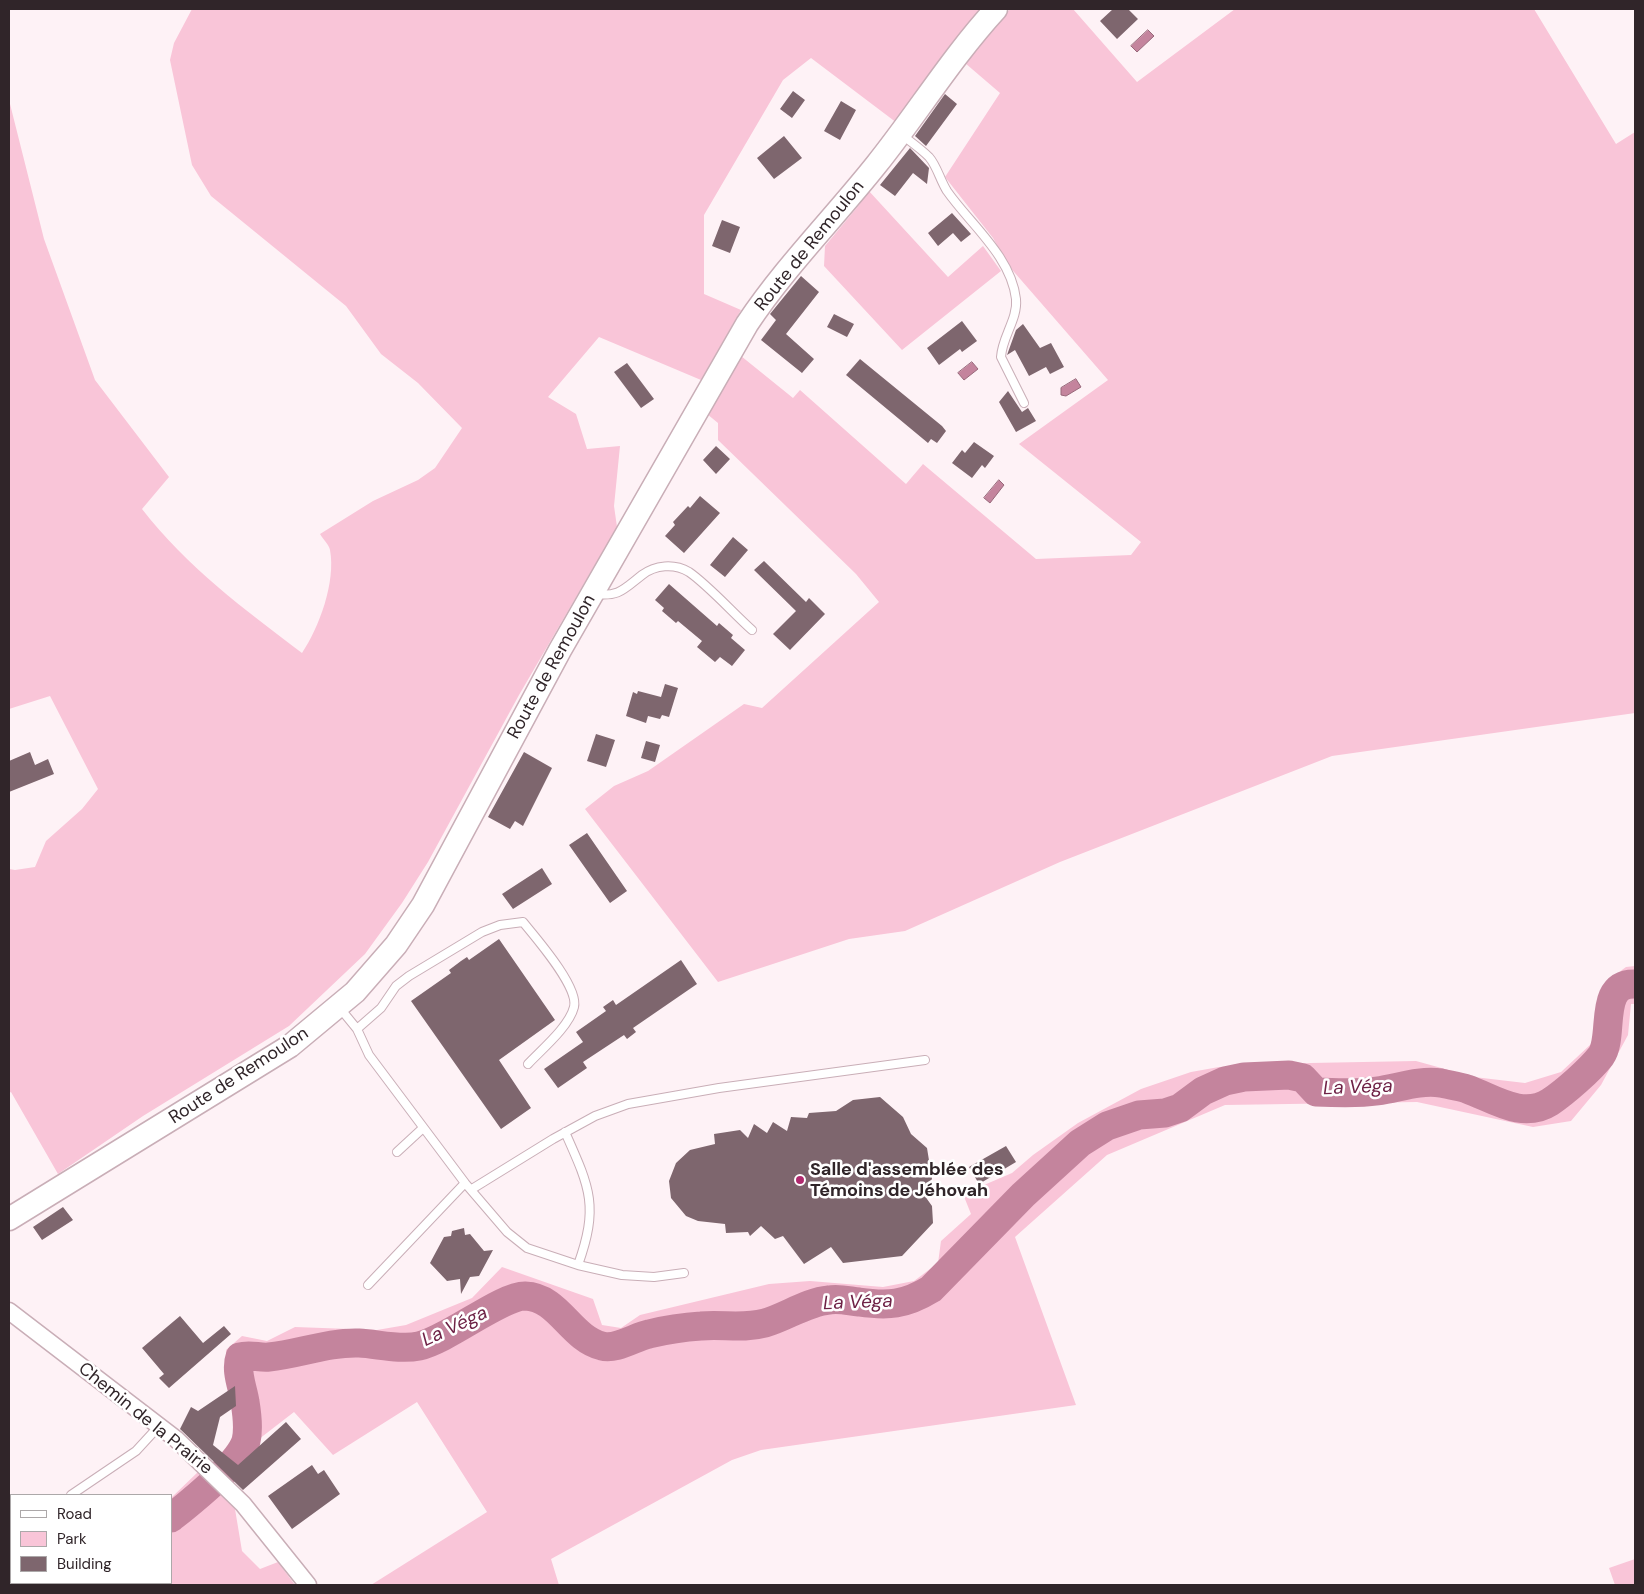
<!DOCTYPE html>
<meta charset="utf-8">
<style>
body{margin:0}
#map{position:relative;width:1644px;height:1594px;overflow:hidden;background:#fef2f6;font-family:"DM Sans",sans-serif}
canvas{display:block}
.frame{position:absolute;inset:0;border:10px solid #302529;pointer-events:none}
.legend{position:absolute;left:10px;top:1494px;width:162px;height:90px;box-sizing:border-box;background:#fff;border:1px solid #aca8a9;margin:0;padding:6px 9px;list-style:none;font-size:15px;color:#302529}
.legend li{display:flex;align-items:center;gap:10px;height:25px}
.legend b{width:25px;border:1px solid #aca8a9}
</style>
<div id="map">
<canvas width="1644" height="1594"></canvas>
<div class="frame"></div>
<ul class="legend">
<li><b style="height:6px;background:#fff"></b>Road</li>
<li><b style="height:14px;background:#f9c5d8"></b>Park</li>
<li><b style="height:14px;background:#7e666e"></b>Building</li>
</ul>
</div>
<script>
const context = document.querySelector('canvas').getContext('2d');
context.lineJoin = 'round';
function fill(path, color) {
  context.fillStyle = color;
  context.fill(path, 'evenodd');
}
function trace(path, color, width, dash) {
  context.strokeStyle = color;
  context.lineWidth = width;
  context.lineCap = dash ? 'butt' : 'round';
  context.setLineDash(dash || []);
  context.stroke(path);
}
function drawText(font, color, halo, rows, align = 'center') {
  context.font = font + ' "DM Sans",sans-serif';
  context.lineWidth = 5;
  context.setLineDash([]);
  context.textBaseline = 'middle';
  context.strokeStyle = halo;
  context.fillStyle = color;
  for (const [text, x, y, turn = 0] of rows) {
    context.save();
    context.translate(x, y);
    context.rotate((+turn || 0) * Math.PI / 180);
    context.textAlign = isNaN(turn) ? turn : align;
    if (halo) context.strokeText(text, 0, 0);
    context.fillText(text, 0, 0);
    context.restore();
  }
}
fill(new Path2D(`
 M 192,9 L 982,9 L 897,123 L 811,58 L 783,80 L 704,215 L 704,294 L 741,310 L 701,380 L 599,337 L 548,397 L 576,414 L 587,449 L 620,446 L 614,506 L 617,527 L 519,695 L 428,862 L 402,903 L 365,954 L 289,1026 L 143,1116 L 58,1174 L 11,1092 L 9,1093 L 9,869 L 15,870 L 35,867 L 46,841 L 82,809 L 98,789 L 50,696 L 9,709 L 9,100 L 44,239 L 95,380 L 169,477 L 142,509 C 187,567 244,609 302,653 C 319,628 336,582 330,550 C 329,545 323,539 320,534 L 373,501 L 418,480 L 435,468 L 462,428 L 418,383 L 381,354 L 346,306 L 211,196 L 192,165 L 170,60 L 174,43 Z
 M 1010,9 L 1073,9 L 1137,82 L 1235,9 L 1534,9 L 1616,144 L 1635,132 L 1635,713 L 1332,756 L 1060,862 L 905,931 L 849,939 L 718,982 L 585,809 L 614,786 L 648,771 L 744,704 L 762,708 L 879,602 L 856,574 L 718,440 L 718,423 L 707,414 L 741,356 L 793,398 L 800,390 L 906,484 L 923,464 L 1036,559 L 1131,555 L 1141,542 L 1019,444 L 1108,380 L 1008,265 L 993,238 L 945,177 L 1000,93 L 965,63 Z
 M 868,190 L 948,277 L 983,246 L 1001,271 L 902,350 L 824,266 L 825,246 L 859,205 Z
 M 1635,966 L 1635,1004 L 1631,1004 L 1628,1035 L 1601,1085 L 1571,1121 L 1533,1127 L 1417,1102 L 1225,1105 L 1107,1155 L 1015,1237 L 1076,1405 L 761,1450 L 732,1460 L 551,1559 L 559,1585 L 371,1585 L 487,1512 L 417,1402 L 333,1455 L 294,1412 L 250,1446 L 255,1426 L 250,1381 L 228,1379 L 226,1350 L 242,1336 L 267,1341 L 295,1327 L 377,1330 L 406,1325 L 472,1298 L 502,1267 L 593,1299 L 602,1325 L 621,1328 L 640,1315 L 769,1284 L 810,1281 L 883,1287 L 914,1281 L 938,1263 L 941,1241 L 971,1214 L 963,1194 L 1012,1173 L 1033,1155 L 1078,1123 L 1141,1089 L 1191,1072 L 1219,1067 L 1310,1063 L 1416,1061 L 1474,1077 L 1525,1083 L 1561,1072 L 1591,1044 L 1611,978 L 1626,967 Z
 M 199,1471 L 235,1509 L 242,1551 L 260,1569 L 278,1562 L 295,1585 L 43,1585 L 45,1583 L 171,1583 L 171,1498 Z
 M 1635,1559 L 1635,1585 L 1615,1585 L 1609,1568 Z`), '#f9c5d8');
const water = new Path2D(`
 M 1148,30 L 1154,36 L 1137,52 L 1131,46 Z
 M 972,362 L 978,369 L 964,380 L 958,373 Z
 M 1076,379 L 1081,387 L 1066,396 L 1061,395 L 1061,388 Z
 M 999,480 L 1004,485 L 990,503 L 984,498 Z`);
fill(water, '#c4849d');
trace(water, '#98687a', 1);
trace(new Path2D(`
 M 171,1518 C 192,1501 238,1465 246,1441 C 249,1429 247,1414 245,1402 C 243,1388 235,1371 240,1357 C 250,1354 259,1358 269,1357 C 299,1354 328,1342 359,1343 C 378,1344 400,1350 419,1346 C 449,1339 501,1296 525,1296 C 559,1297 570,1338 602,1346 C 616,1350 635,1337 649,1334 C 665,1330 684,1327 701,1326 C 723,1324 743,1329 765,1323 C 786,1317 807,1302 829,1300 C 839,1298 849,1301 859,1302 C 888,1306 905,1305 931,1289 L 1023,1195 L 1080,1143 L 1107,1126 L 1139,1115 L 1165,1113 L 1180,1108 L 1203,1091 L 1225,1081 L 1244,1077 L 1289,1075 L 1303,1078 L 1316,1092 C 1336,1093 1357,1094 1377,1091 C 1399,1088 1418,1080 1441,1083 C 1449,1085 1459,1086 1467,1089 C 1493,1098 1522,1120 1550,1102 C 1565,1092 1590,1070 1601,1056 C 1615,1036 1597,983 1635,984
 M 69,1585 L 71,1583`), '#c4849d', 29);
fill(new Path2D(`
 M 1113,9 L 1128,9 L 1138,19 L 1117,39 L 1100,21 Z
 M 793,91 L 805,100 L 792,118 L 780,109 Z
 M 945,94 L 957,104 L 926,146 L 915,136 Z
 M 841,101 L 856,110 L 840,140 L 824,131 Z
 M 784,136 L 802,158 L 774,179 L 757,158 Z
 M 910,148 L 929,168 L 927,184 L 913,173 L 895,196 L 880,185 Z
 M 952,213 L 971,234 L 961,242 L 953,233 L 938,246 L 928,233 Z
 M 722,220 L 740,227 L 730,253 L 712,246 Z
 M 801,276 L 819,292 L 786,334 L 814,359 L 802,373 L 761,340 L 776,320 L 770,314 Z
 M 834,314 L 854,324 L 847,337 L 827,327 Z
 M 962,321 L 977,341 L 962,352 L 960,349 L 939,365 L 927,348 Z
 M 1023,324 L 1040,348 L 1051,343 L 1064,367 L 1050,374 L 1046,367 L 1029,376 L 1015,350 L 1007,355 L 1016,330 Z
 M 860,359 L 942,426 L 946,431 L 937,443 L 931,439 L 928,443 L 846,375 Z
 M 627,363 L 654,399 L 641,408 L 614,372 Z
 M 1008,391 L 1022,412 L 1028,408 L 1036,421 L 1016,432 L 999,402 Z
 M 974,442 L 994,456 L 985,468 L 982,465 L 972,478 L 952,463 L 962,450 L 965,453 Z
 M 716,446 L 730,459 L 716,474 L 703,460 Z
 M 700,496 L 720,513 L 684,553 L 665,536 L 675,525 L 673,522 L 688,506 L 690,508 Z
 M 733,537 L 748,550 L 725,577 L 710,565 Z
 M 764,561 L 806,602 L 809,598 L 825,614 L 790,650 L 773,634 L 796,611 L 754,570 Z
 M 669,584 L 717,626 L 719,623 L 733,635 L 731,638 L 745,650 L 732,666 L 720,657 L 715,662 L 697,647 L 702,641 L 678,621 L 676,623 L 662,611 L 664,608 L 655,600 Z
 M 665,684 L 678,688 L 669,717 L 662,715 L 660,719 L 648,716 L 646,723 L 626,716 L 633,692 L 637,694 L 638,691 L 661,697 Z
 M 596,734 L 615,740 L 606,767 L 587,761 Z
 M 646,741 L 660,745 L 655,762 L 641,758 Z
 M 30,752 L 35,765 L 48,759 L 54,774 L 9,792 L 9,761 Z
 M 524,752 L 552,768 L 523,826 L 515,821 L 510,829 L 488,817 Z
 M 587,833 L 627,891 L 610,903 L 569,845 Z
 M 542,868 L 552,884 L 513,909 L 502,894 Z
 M 499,939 L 555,1020 L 499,1060 L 531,1108 L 501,1129 L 411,1001 L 451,973 L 449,970 L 461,961 L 467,957 L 469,960 Z
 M 681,960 L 697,984 L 633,1028 L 636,1032 L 627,1039 L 624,1035 L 583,1062 L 587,1068 L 558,1088 L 544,1069 L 583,1042 L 576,1032 L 606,1011 L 603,1007 L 613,1000 L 616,1005 Z
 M 880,1097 L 903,1117 L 911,1134 L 927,1148 L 932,1179 L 922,1192 L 932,1206 L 933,1223 L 902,1256 L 843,1263 L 831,1247 L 804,1264 L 783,1236 L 775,1239 L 761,1226 L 750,1236 L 748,1232 L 726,1233 L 725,1224 L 698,1221 L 686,1216 L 671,1198 L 669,1181 L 676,1163 L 690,1150 L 715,1144 L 714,1134 L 740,1130 L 748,1138 L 754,1124 L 767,1133 L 773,1122 L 787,1131 L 791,1117 L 807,1118 L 809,1113 L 836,1111 L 853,1100 Z
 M 1006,1146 L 1016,1162 L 979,1184 L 969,1167 Z
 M 63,1207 L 73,1220 L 42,1240 L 33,1227 Z
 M 464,1228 L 465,1235 L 470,1234 L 484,1251 L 493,1250 L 479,1276 L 470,1277 L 461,1294 L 460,1279 L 447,1281 L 430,1263 L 444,1237 L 451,1236 L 452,1231 Z
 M 180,1316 L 203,1343 L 224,1326 L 231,1334 L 169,1388 L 159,1378 L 164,1374 L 142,1348 Z
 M 235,1386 L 236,1406 L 220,1417 L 213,1445 L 238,1465 L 286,1422 L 301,1439 L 243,1490 L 180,1429 L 191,1407 L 198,1411 Z
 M 312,1465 L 318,1474 L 324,1470 L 340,1494 L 292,1529 L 268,1496 Z`), '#7e666e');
const service = new Path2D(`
 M 902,135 C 911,142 921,149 929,157 C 937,166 940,180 947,191 C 970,224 1011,256 1016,299 C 1018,319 1002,337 1001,357 L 1024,403
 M 594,594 C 619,597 623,590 642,575 C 655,565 674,563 689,572 C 708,585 734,614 752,630
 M 339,1007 L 357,1029 L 369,1055 L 465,1183 L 507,1232 L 527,1248 L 578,1265 L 622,1275 L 654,1277 L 684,1273
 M 357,1029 L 381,1008 L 396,986 L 409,976 L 482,932 L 500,925 L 523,922 C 536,938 579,987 574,1007 C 569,1027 541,1050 528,1064
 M 565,1132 C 590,1188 599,1206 578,1265
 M 397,1152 L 423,1128
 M 472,1189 L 553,1139 L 595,1116 L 628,1104 L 719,1088 L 925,1060
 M 368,1285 L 465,1183
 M 71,1495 L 136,1451 L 159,1426
 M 9,1541 L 11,1539`);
const minor = new Path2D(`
 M 9,1311 L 176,1439 L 243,1504 L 308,1585`);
const secondary = new Path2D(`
 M 9,1219 L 290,1046 L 355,992 L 396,945 L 423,905 L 560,650 L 747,324 C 785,267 833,219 876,165 C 917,114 951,58 996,9`);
trace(service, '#c9aeb7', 10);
trace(minor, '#c9aeb7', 19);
trace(secondary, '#c9aeb7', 25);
trace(service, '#fff', 8);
trace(minor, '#fff', 16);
trace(secondary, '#fff', 22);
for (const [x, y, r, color] of [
 [800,1180,5,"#b02a6e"]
]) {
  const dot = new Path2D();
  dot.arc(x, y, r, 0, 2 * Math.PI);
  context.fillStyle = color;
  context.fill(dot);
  trace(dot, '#fff', 2);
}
drawText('18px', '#302529', '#fff', [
 ["Route de Remoulon",810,246,-51],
 ["Route de Remoulon",552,667,-61],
 ["Route de Remoulon",239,1076,-33],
 ["Chemin de la Prairie",145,1419,39]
]);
drawText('bold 18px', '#302529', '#fff', [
 ["Salle d'assemblée des",810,1170],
 ["Témoins de Jéhovah",810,1191]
], 'left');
drawText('italic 19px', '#6e2246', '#fff', [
 ["La Véga",1358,1088,-2],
 ["La Véga",858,1303,-2],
 ["La Véga",455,1327,-25]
]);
</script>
